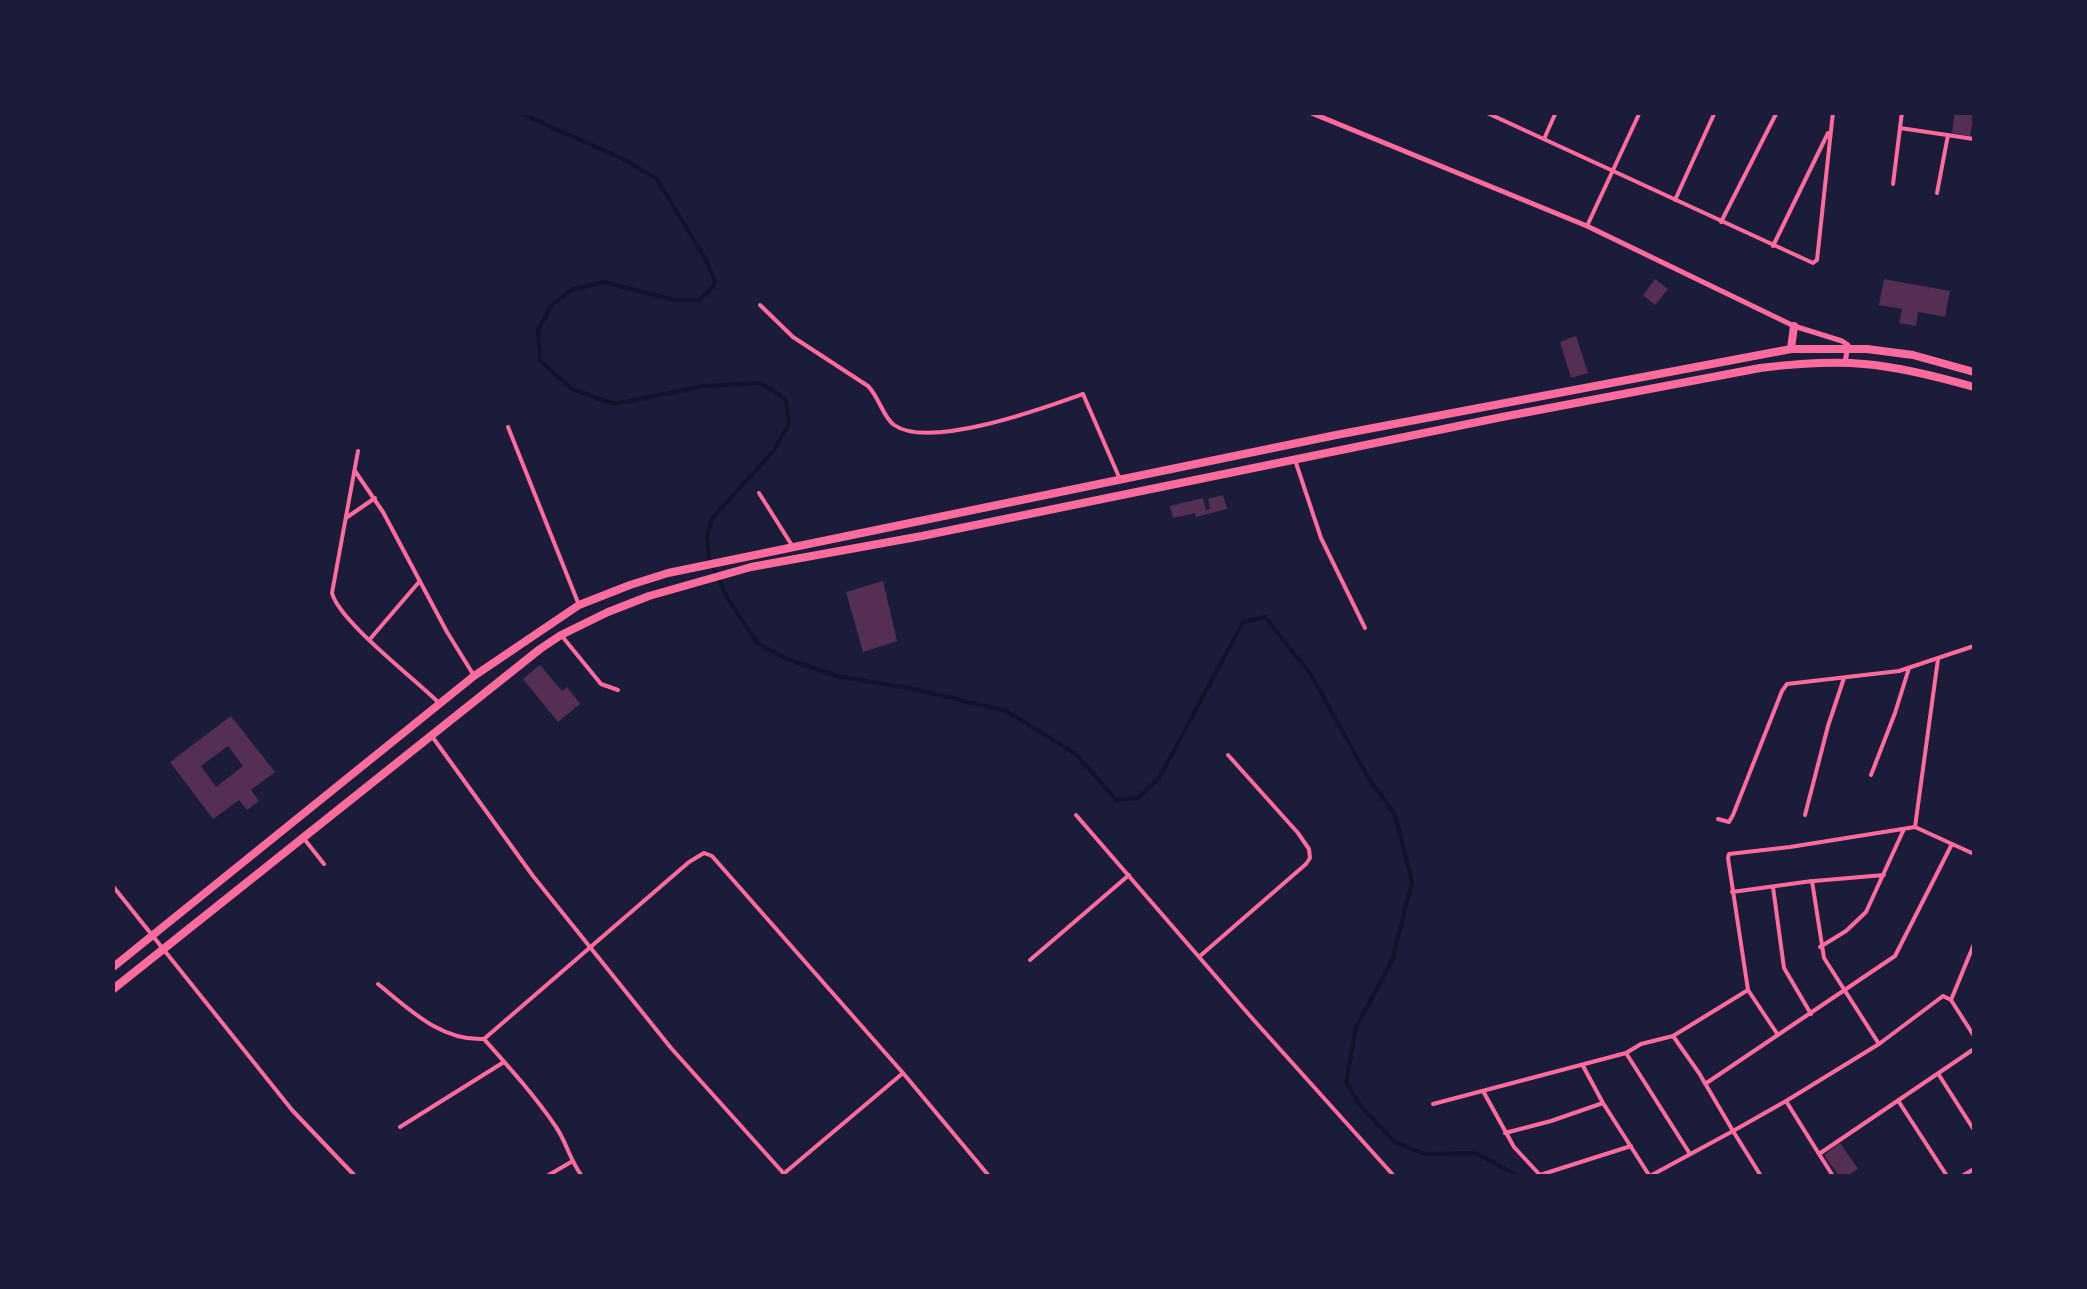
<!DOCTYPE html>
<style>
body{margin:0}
#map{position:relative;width:2087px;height:1289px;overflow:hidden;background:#1b1b3a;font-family:Rubik,sans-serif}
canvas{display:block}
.frame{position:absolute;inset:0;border:115px solid #1b1b3a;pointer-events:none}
</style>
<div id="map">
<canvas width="2087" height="1289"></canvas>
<div class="frame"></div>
</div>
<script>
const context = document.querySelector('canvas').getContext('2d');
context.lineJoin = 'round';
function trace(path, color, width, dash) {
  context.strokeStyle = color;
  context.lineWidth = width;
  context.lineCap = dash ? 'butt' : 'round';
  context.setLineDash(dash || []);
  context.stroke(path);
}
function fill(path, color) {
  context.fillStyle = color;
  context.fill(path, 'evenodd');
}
trace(new Path2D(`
 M 518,112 L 623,159 L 657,179 L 706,260 L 715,281 L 713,287 L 699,300 L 674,300 L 604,282 L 571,290 L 551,306 L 538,330 L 540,361 L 572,389 L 614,404 L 704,386 L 760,383 L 786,399 L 789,424 L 772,453 L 712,518 L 707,537 L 709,558 L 728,599 L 757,643 L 787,659 L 837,676 L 914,689 L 1006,711 L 1076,754 L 1116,800 L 1138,798 L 1159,778 L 1243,622 L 1265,617 L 1311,675 L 1368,777 L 1395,815 L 1412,882 L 1392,961 L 1356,1027 L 1346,1083 L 1363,1109 L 1395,1142 L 1425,1154 L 1476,1153 L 1518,1176`), '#12122b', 4);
fill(new Path2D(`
 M 1955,112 L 1974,112 L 1970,136 L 1952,133 Z
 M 1655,279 L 1668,289 L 1655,305 L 1643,295 Z
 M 1884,279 L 1950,291 L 1945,317 L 1918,312 L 1916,326 L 1899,323 L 1902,309 L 1879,305 Z
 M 1576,336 L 1588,373 L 1571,378 L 1560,342 Z
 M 1223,495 L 1227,509 L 1196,517 L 1195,513 L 1173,518 L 1170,506 L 1203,498 L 1206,510 L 1210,509 L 1208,499 Z
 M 883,581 L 897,641 L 863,652 L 846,592 Z
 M 540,665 L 562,691 L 567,687 L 580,704 L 558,722 L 523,679 Z
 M 231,716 L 275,772 L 251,790 L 259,801 L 247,810 L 239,800 L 213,819 L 170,762 ZM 228,746 L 243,766 L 216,787 L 201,766 Z
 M 1840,1143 L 1858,1169 L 1847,1176 L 1839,1176 L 1824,1155 Z`), '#542f53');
trace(new Path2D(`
 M 1485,112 L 1813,263 L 1817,260 L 1833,112
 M 1900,128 L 1974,139
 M 1544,139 L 1556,112
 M 1893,184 L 1902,112
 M 1937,193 L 1948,135
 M 1675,200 L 1715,112
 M 1721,222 L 1777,112
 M 1587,226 L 1640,112
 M 1773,246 L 1828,133
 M 760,305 L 793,337 L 868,386 C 879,397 883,417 894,425 C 930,450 1044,408 1083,394 L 1119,477
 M 508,427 L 579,605
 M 358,451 L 332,593 C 339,621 415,679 439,703
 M 1295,460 L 1321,538 L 1365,628
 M 355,471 L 383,512 L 447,632 L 473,674
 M 759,493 L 793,547
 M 346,518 L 375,498
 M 561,635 L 601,684 L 618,690
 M 370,639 L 419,582
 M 431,735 L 533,876 L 671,1048 L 786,1176
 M 1871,775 L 1895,713 L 1909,668
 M 1076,815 L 1251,1017 L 1394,1176
 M 1805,815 L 1828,726 L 1844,678
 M 1718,819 L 1729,822 L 1733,815 L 1782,691 L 1787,684 L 1899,671 L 1974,646
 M 1915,827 L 1938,659
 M 305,840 L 324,864
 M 1814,881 L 1884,875
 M 112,885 L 292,1110 L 355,1176
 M 1773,887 L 1784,968 L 1811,1014
 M 1732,892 L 1812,881 L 1824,958 L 1879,1044 L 1943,996 L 1951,1000
 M 1974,944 L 1951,1000 L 1974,1036
 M 1820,947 L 1846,931 L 1866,912 L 1904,829
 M 1200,956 L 1306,864 L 1310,858 L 1309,849 L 1298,833 L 1228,755
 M 1030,960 L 1129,875
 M 378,984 C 410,1010 441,1041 484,1039
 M 1778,1035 L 1748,990 L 1728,858 L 1729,854 L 1790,847 L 1915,827 L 1974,854
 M 1673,1036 L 1748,990
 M 1626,1053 L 1690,1154
 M 903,1073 L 989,1176
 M 1939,1075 L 1974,1130
 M 1705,1084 L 1895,956 L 1952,844
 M 1483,1091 L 1514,1147 L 1540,1175 L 1631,1146
 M 1786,1101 L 1879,1044
 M 1899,1102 L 1947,1176
 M 1603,1103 L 1649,1175
 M 1433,1104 L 1626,1053 L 1641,1044 L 1673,1036 L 1699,1073 L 1733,1131 L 1786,1101 L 1819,1154
 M 400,1127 L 504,1062
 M 1505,1133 L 1551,1121 L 1603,1103 L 1583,1066
 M 547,1176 L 571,1162
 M 582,1176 C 570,1161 567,1143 556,1127 C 535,1096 509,1067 484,1039 L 689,862 L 704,853 L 712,856 L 719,864 L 903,1073 L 781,1176
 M 1650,1176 L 1733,1131 L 1761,1176
 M 1833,1176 L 1819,1154 L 1974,1049
 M 1962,1176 L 1974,1169`), '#ff6b9d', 4);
trace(new Path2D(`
 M 1309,112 L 1587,226 L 1794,326 L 1842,341 L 1848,345 L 1845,363`), '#ff6b9d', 5);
trace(new Path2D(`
 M 1791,349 L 1794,326
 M 112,968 L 474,676 L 579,605 L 630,585 L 668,573 L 1336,435 L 1791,349 L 1867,349 L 1913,355 L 1974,372
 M 112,990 L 540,649 L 561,635 L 608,612 L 649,596 L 751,567 L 922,536 L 1502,417 L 1760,368 C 1794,364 1830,361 1864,364 C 1901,367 1939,377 1974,387`), '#ff6b9d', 8);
</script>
